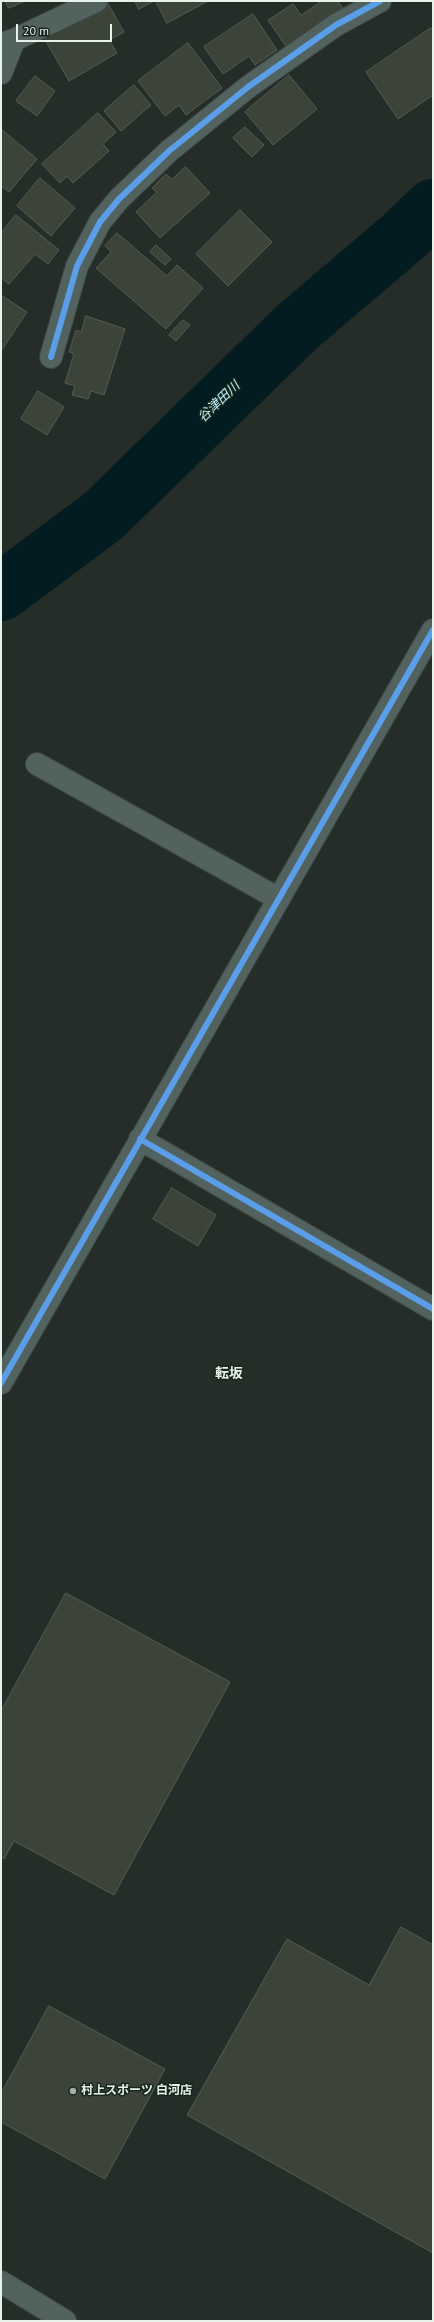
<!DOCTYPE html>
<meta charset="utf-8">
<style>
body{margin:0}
#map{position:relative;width:434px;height:2322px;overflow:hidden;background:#242d27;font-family:"PT Sans",sans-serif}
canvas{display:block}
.frame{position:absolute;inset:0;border:2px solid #e7f2eb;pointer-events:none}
.scale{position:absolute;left:16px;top:24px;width:96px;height:18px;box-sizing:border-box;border:2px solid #e7f2eb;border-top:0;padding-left:5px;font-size:12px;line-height:14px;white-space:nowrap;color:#e7f2eb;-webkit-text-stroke:3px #17271d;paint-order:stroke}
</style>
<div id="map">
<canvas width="434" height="2322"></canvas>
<div class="frame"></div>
<div class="scale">20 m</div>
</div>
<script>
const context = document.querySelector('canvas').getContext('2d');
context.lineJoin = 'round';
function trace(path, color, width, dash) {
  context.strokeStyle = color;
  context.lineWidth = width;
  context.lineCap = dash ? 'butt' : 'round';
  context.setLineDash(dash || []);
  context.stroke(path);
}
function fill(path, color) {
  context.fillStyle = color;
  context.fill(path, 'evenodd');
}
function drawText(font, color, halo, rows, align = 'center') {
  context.font = font + ' "PT Sans","Noto Sans JP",sans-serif';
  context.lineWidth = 3;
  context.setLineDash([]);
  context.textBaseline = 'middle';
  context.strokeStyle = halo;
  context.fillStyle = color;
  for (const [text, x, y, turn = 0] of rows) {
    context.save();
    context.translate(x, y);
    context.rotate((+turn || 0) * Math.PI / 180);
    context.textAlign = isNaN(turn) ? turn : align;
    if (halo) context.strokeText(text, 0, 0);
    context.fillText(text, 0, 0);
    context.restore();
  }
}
trace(new Path2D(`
 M 1,592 L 103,516 L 297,327 L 405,235 L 433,208`), '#031c21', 58);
const building = new Path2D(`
 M 5,1 L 25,1 L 9,8 Z
 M 135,1 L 154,1 L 139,9 Z
 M 156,1 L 208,1 L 167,23 Z
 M 322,1 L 338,1 L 344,10 L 287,48 L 268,20 L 293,4 L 301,15 Z
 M 107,2 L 124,32 L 109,40 L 117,53 L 69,81 L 44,38 Z
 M 253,14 L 277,50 L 255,65 L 249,56 L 223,74 L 204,47 Z
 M 431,28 L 433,30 L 433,95 L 398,119 L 366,72 Z
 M 188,43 L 222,88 L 186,115 L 179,105 L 165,116 L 138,81 Z
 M 289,75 L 317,109 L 273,145 L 245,112 Z
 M 35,76 L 55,91 L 37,116 L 16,101 Z
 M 134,85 L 151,105 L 121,131 L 104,111 Z
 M 98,113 L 116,132 L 103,144 L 109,151 L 73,183 L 67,176 L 60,183 L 42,164 Z
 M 245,127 L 264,145 L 252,157 L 233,138 Z
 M 1,129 L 37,159 L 9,192 L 1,186 Z
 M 186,167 L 210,193 L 160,238 L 136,212 L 157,192 L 152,188 L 166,174 L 172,179 Z
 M 40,178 L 75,208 L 51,236 L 17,206 Z
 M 240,210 L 272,242 L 228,286 L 196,254 Z
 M 16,215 L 59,250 L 48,264 L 35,254 L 9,284 L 1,278 L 1,233 Z
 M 117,233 L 167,276 L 177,265 L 203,288 L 166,329 L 96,268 L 111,252 L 105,246 Z
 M 156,245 L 171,259 L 165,265 L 150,252 Z
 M 1,295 L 27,312 L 1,351 Z
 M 86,316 L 125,329 L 104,395 L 91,391 L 88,399 L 72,395 L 75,386 L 65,383 L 74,354 L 69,352 L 76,330 L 81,332 Z
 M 183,320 L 190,325 L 176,341 L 169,335 Z
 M 38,391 L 64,407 L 47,435 L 21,419 Z
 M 172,1188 L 216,1215 L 198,1246 L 153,1219 Z
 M 66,1593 L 230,1682 L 114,1895 L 14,1841 L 4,1859 L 1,1857 L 1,1711 Z
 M 401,1927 L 433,1945 L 433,2253 L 187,2115 L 287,1939 L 369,1985 Z
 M 49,2006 L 165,2069 L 105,2179 L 1,2122 L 1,2094 Z`);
fill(building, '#3c4439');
trace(building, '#555b55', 1);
const minor = new Path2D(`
 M 1,44 L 14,40 L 96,1
 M 1,73 L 14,40
 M 51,357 L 77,266 L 100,222 L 119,199 L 169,151 L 248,87 L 336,25 L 380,1
 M 37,764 L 279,899
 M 140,1139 L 433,1309
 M 1,1383 L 433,630
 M 1,2282 L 65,2321`);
trace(minor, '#404843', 24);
trace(minor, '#52625f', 22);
trace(new Path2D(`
 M 51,357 L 77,266 L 100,222 L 119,199 L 169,151 L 248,87 L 336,25 L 380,1
 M 140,1139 L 433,1309
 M 1,1383 L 433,630`), '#5a9eea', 6);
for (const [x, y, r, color] of [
 [73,2091,4,"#a3ada6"]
]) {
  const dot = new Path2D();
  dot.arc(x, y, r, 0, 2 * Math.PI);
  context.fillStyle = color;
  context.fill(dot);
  trace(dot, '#17271d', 1.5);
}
drawText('bold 12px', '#e7f2eb', '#17271d', [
 ["村上スポーツ 白河店",81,2091]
], 'left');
drawText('italic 13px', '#b9effb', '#17271d', [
 ["谷津田川",219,402,-44]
]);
drawText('bold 14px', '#e7f2eb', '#17271d', [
 ["転坂",229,1374]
]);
</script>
